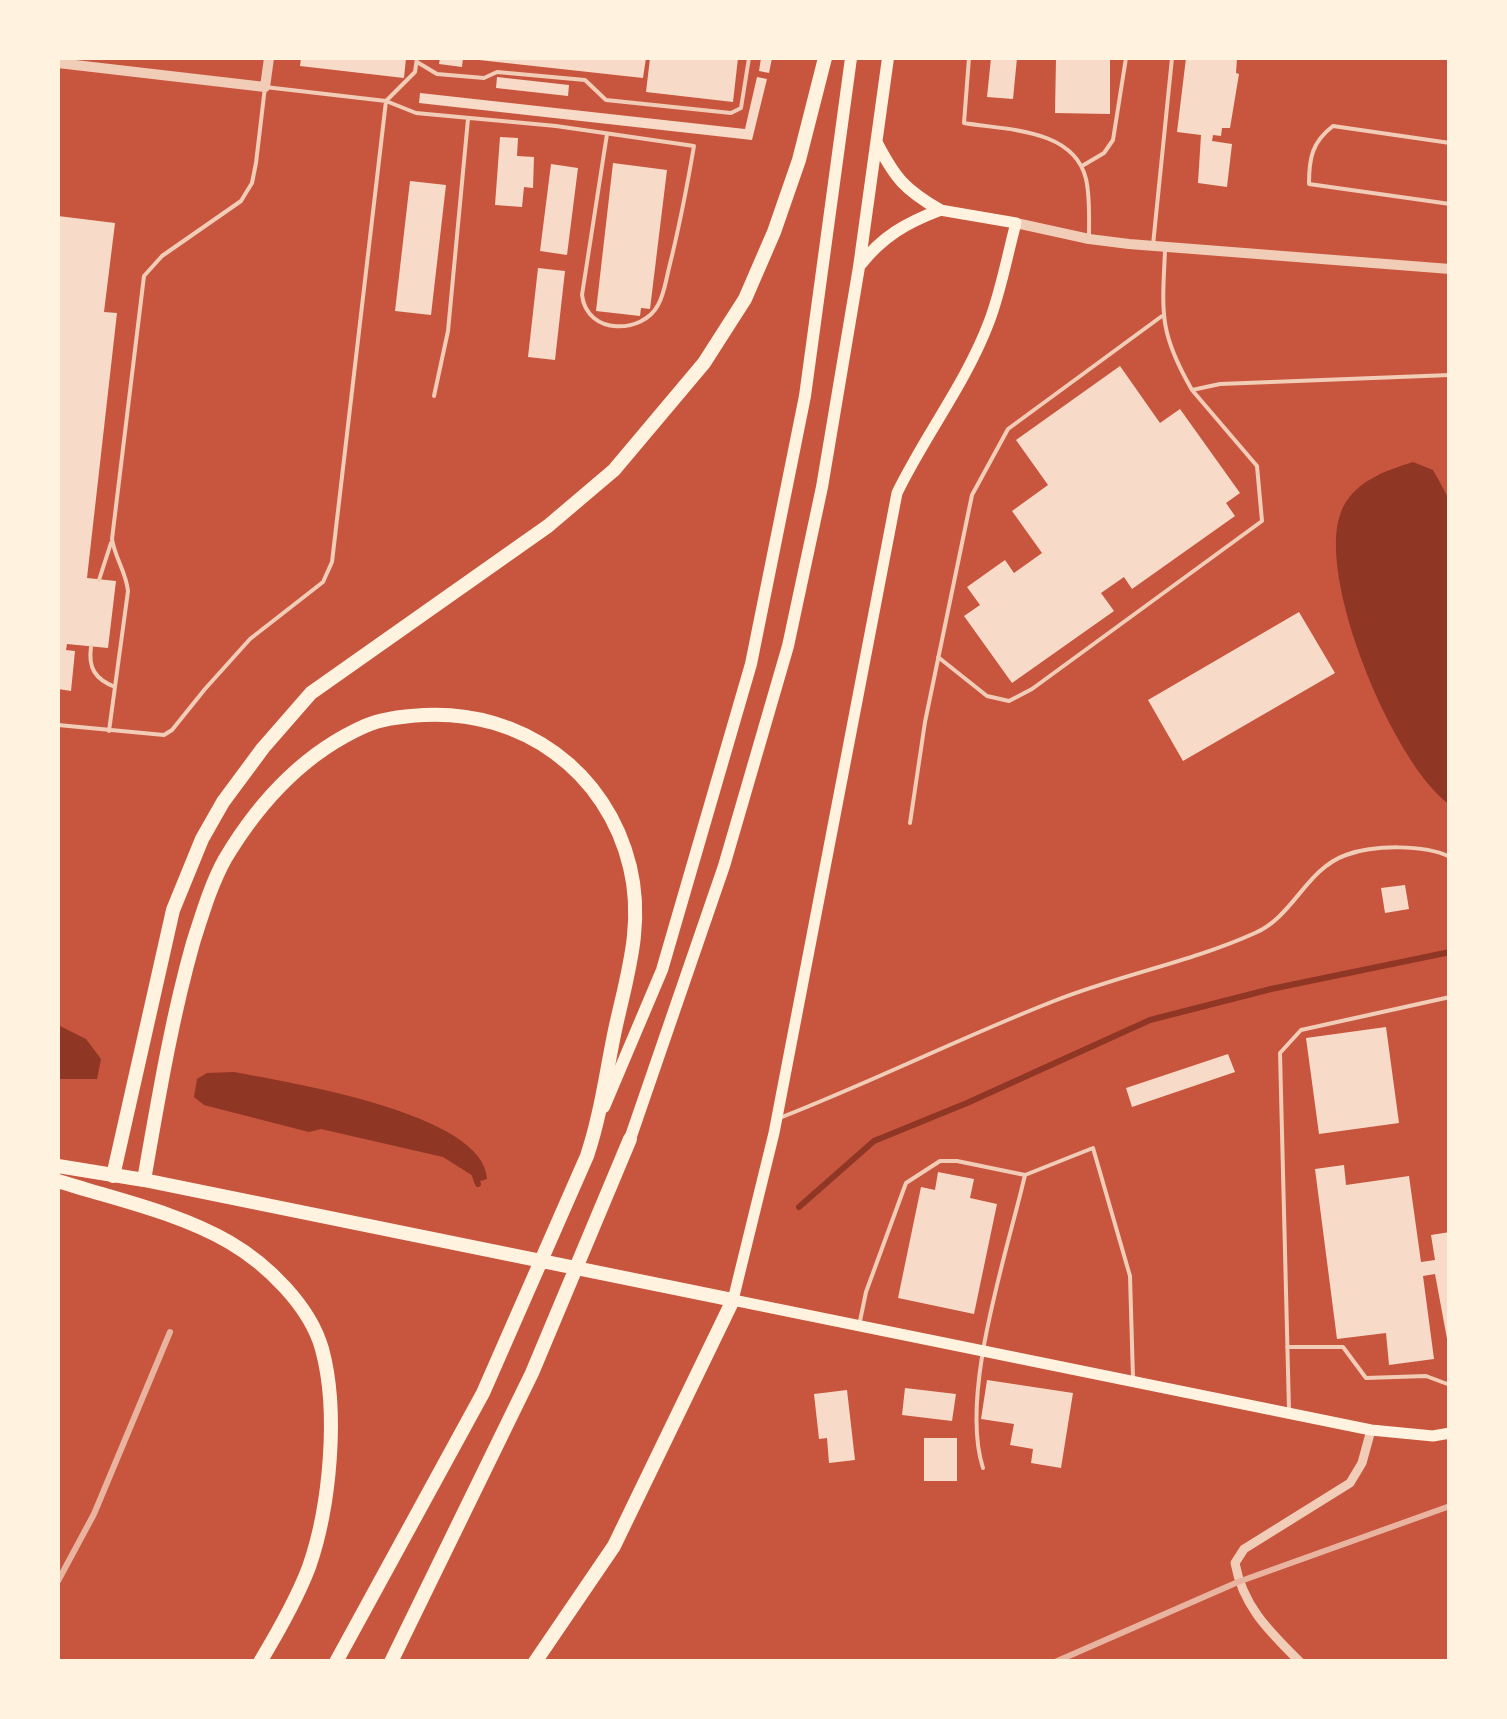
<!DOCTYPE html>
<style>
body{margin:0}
#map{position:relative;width:1507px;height:1719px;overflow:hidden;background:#c8553d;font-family:Manrope,sans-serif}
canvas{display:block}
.frame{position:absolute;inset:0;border:60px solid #fff3e0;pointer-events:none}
</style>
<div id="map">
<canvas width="1507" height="1719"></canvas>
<div class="frame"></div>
</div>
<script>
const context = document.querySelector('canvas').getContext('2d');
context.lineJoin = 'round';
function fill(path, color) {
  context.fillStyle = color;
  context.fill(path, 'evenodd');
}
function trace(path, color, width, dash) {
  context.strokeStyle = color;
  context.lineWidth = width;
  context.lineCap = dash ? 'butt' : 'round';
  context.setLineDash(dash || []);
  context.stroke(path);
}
fill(new Path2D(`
 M 1413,462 L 1433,470 L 1449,499 L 1449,804 C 1394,765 1315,577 1341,512 C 1353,482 1384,471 1413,462 Z
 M 58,1025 L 86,1039 L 101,1059 L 97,1079 L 58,1079 Z
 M 234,1072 C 286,1082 485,1113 487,1179 L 481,1181 L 443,1157 L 321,1129 L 309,1132 L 204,1105 L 194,1097 L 197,1079 L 207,1073 Z`), '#8f3625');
trace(new Path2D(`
 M 473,1170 L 478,1184
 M 799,1207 L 874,1141 L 967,1103 L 1150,1020 L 1271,989 L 1450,952`), '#8f3625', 6);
fill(new Path2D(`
 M 301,58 L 406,58 L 404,78 L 300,66 Z
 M 440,58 L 463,58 L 462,67 L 439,64 Z
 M 479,58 L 646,58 L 643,78 L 479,60 Z
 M 650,58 L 738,58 L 733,102 L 646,92 Z
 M 761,58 L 772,58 L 769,73 L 759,71 Z
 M 991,58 L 1017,58 L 1013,99 L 987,97 Z
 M 1056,58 L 1110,58 L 1110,114 L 1055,113 Z
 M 1186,58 L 1237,58 L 1236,73 L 1239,74 L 1230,128 L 1222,128 L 1221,136 L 1213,135 L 1212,141 L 1232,144 L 1227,187 L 1198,183 L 1201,135 L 1177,132 Z
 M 497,77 L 569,85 L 568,96 L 496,88 Z
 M 757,77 L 767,79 L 752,140 L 419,103 L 420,93 L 745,129 Z
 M 500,137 L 518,138 L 517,156 L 534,157 L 533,188 L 524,187 L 522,207 L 495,205 Z
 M 613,163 L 667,170 L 650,309 L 641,308 L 640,316 L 596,311 Z
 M 551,164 L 578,168 L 567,255 L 540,251 Z
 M 410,181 L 446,185 L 431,315 L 395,311 Z
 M 58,216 L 115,223 L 104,312 L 117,313 L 87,578 L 116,581 L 108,648 L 67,644 L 66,650 L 75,651 L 71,691 L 58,689 Z
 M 538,268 L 565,271 L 555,360 L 528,357 Z
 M 1120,366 L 1160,423 L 1180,409 L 1240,493 L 1226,503 L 1235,516 L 1132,589 L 1124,577 L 1101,593 L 1114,611 L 1012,683 L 964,616 L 980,605 L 967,587 L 1005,560 L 1014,573 L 1042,553 L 1012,511 L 1048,485 L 1016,440 Z
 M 1299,612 L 1335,673 L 1183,761 L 1148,700 Z
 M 1405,885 L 1409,909 L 1385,913 L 1381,888 Z
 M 1386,1027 L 1399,1123 L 1319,1134 L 1306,1038 Z
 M 1228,1054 L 1235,1072 L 1132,1107 L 1126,1088 Z
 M 1344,1165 L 1346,1185 L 1409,1176 L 1421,1262 L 1435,1260 L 1431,1235 L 1450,1232 L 1450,1355 L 1435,1274 L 1423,1276 L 1434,1359 L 1389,1365 L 1386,1333 L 1337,1339 L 1315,1169 Z
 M 938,1172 L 974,1179 L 970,1198 L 997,1204 L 974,1314 L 898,1298 L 921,1187 L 935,1190 Z
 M 987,1380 L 1073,1393 L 1061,1468 L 1031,1463 L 1033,1449 L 1010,1445 L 1014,1424 L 981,1419 Z
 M 905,1388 L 956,1394 L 952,1421 L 902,1415 Z
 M 847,1390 L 855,1460 L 829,1463 L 827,1438 L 819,1439 L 814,1394 Z
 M 924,1438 L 957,1438 L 957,1481 L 924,1481 Z`), '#f7dbc8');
trace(new Path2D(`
 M 969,58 L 964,123 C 1005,130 1074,128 1086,179 C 1090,196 1089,216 1089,234
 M 417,62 L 437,74 L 484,78 L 497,72 L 585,80 L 606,100 L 731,113 L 741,108 L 749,58
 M 1450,143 L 1333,126 C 1312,142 1309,158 1309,184 L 1450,204
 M 1082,166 L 1104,153 L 1113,140 L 1126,58
 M 1153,245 L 1172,58
 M 1165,251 C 1162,314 1159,333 1192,390 L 1220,384 L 1450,375
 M 434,396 L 448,331 L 468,119
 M 99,580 L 111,543
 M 91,647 C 88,668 95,679 115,687
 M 938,657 L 987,696 L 1009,701 L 1032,689 L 1262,521 L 1257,466 L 1192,390
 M 58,725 L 164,735 L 172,730 L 205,689 L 250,639 L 323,582 L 332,562 L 386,101 L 415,72 L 417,58
 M 109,731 L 128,591 C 126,572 115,558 112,539 L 144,276 L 162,256 L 241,201 L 252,183 L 256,163 L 265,87 L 386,101 L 416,113 L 556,126 L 694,146 C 687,187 679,228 669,268 C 666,280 664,295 658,305 C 643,334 587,336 582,295 L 607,134
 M 910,823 L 925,722 L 972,495 L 1008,429 L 1162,316
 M 782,1117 C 874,1081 962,1037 1054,1001 C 1119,975 1191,962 1255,933 C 1293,917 1306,869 1346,855 C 1373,845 1424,844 1450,857
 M 860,1321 L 866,1292 L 906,1183 L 940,1161 L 957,1161 L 1025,1175 L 1093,1148 L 1130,1276 L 1133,1378
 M 1287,1347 L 1343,1347 L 1366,1378 L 1426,1376 L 1450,1385
 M 1289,1410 L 1280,1053 L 1301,1030 L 1450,997
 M 983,1468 C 959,1394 1007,1253 1025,1175`), '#f1ccb7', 4);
trace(new Path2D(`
 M 1300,1662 C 1270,1632 1243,1607 1235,1563 L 1244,1549 L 1350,1483 L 1362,1463 L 1371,1430`), '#f1ccb7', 9);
trace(new Path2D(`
 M 58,63 L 265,87 L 269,58
 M 1016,223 L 1089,239 L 1129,244 L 1450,269`), '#f1ccb7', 10);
trace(new Path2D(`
 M 940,210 L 1016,223 C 1007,256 1001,291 989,322 C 966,383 925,435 897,493 L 774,1133 L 733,1300 L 1371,1430 L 1433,1436 L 1450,1433`), '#fff3e0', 11);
trace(new Path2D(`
 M 877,143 C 895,178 905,190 940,210
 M 860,265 C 883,236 906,223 940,210
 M 604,1107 L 662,970 L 751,664 L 805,396 L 851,58
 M 630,1139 L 724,866 L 788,646 L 822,487 L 859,267 L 888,58`), '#fff3e0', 12);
trace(new Path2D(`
 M 58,1166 L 144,1180 L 733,1300 L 614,1546 L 535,1662
 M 113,1176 L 173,910 L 202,839 L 223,802 L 263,748 L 311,693 L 548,526 L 614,470 L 704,363 L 745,299 L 774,232 L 799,160 L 825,58
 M 144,1180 C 158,1101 171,1021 193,943 C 202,915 211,884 225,859 C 259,802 304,753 365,726 C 383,718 405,716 424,715 C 522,710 607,771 630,867 C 644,925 627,975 615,1030 C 606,1073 601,1114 587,1156 L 483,1393 L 336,1662
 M 58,1181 C 114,1199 177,1212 229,1242 C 267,1264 310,1306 322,1349 C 339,1411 330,1507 309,1567 C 297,1599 278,1632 260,1662
 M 391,1662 L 532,1373 L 630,1139`), '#fff3e0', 14);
trace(new Path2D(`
 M 58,1581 L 94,1514 L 170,1332
 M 1055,1662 L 1238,1582 L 1450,1506`), '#e9b49f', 6);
</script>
